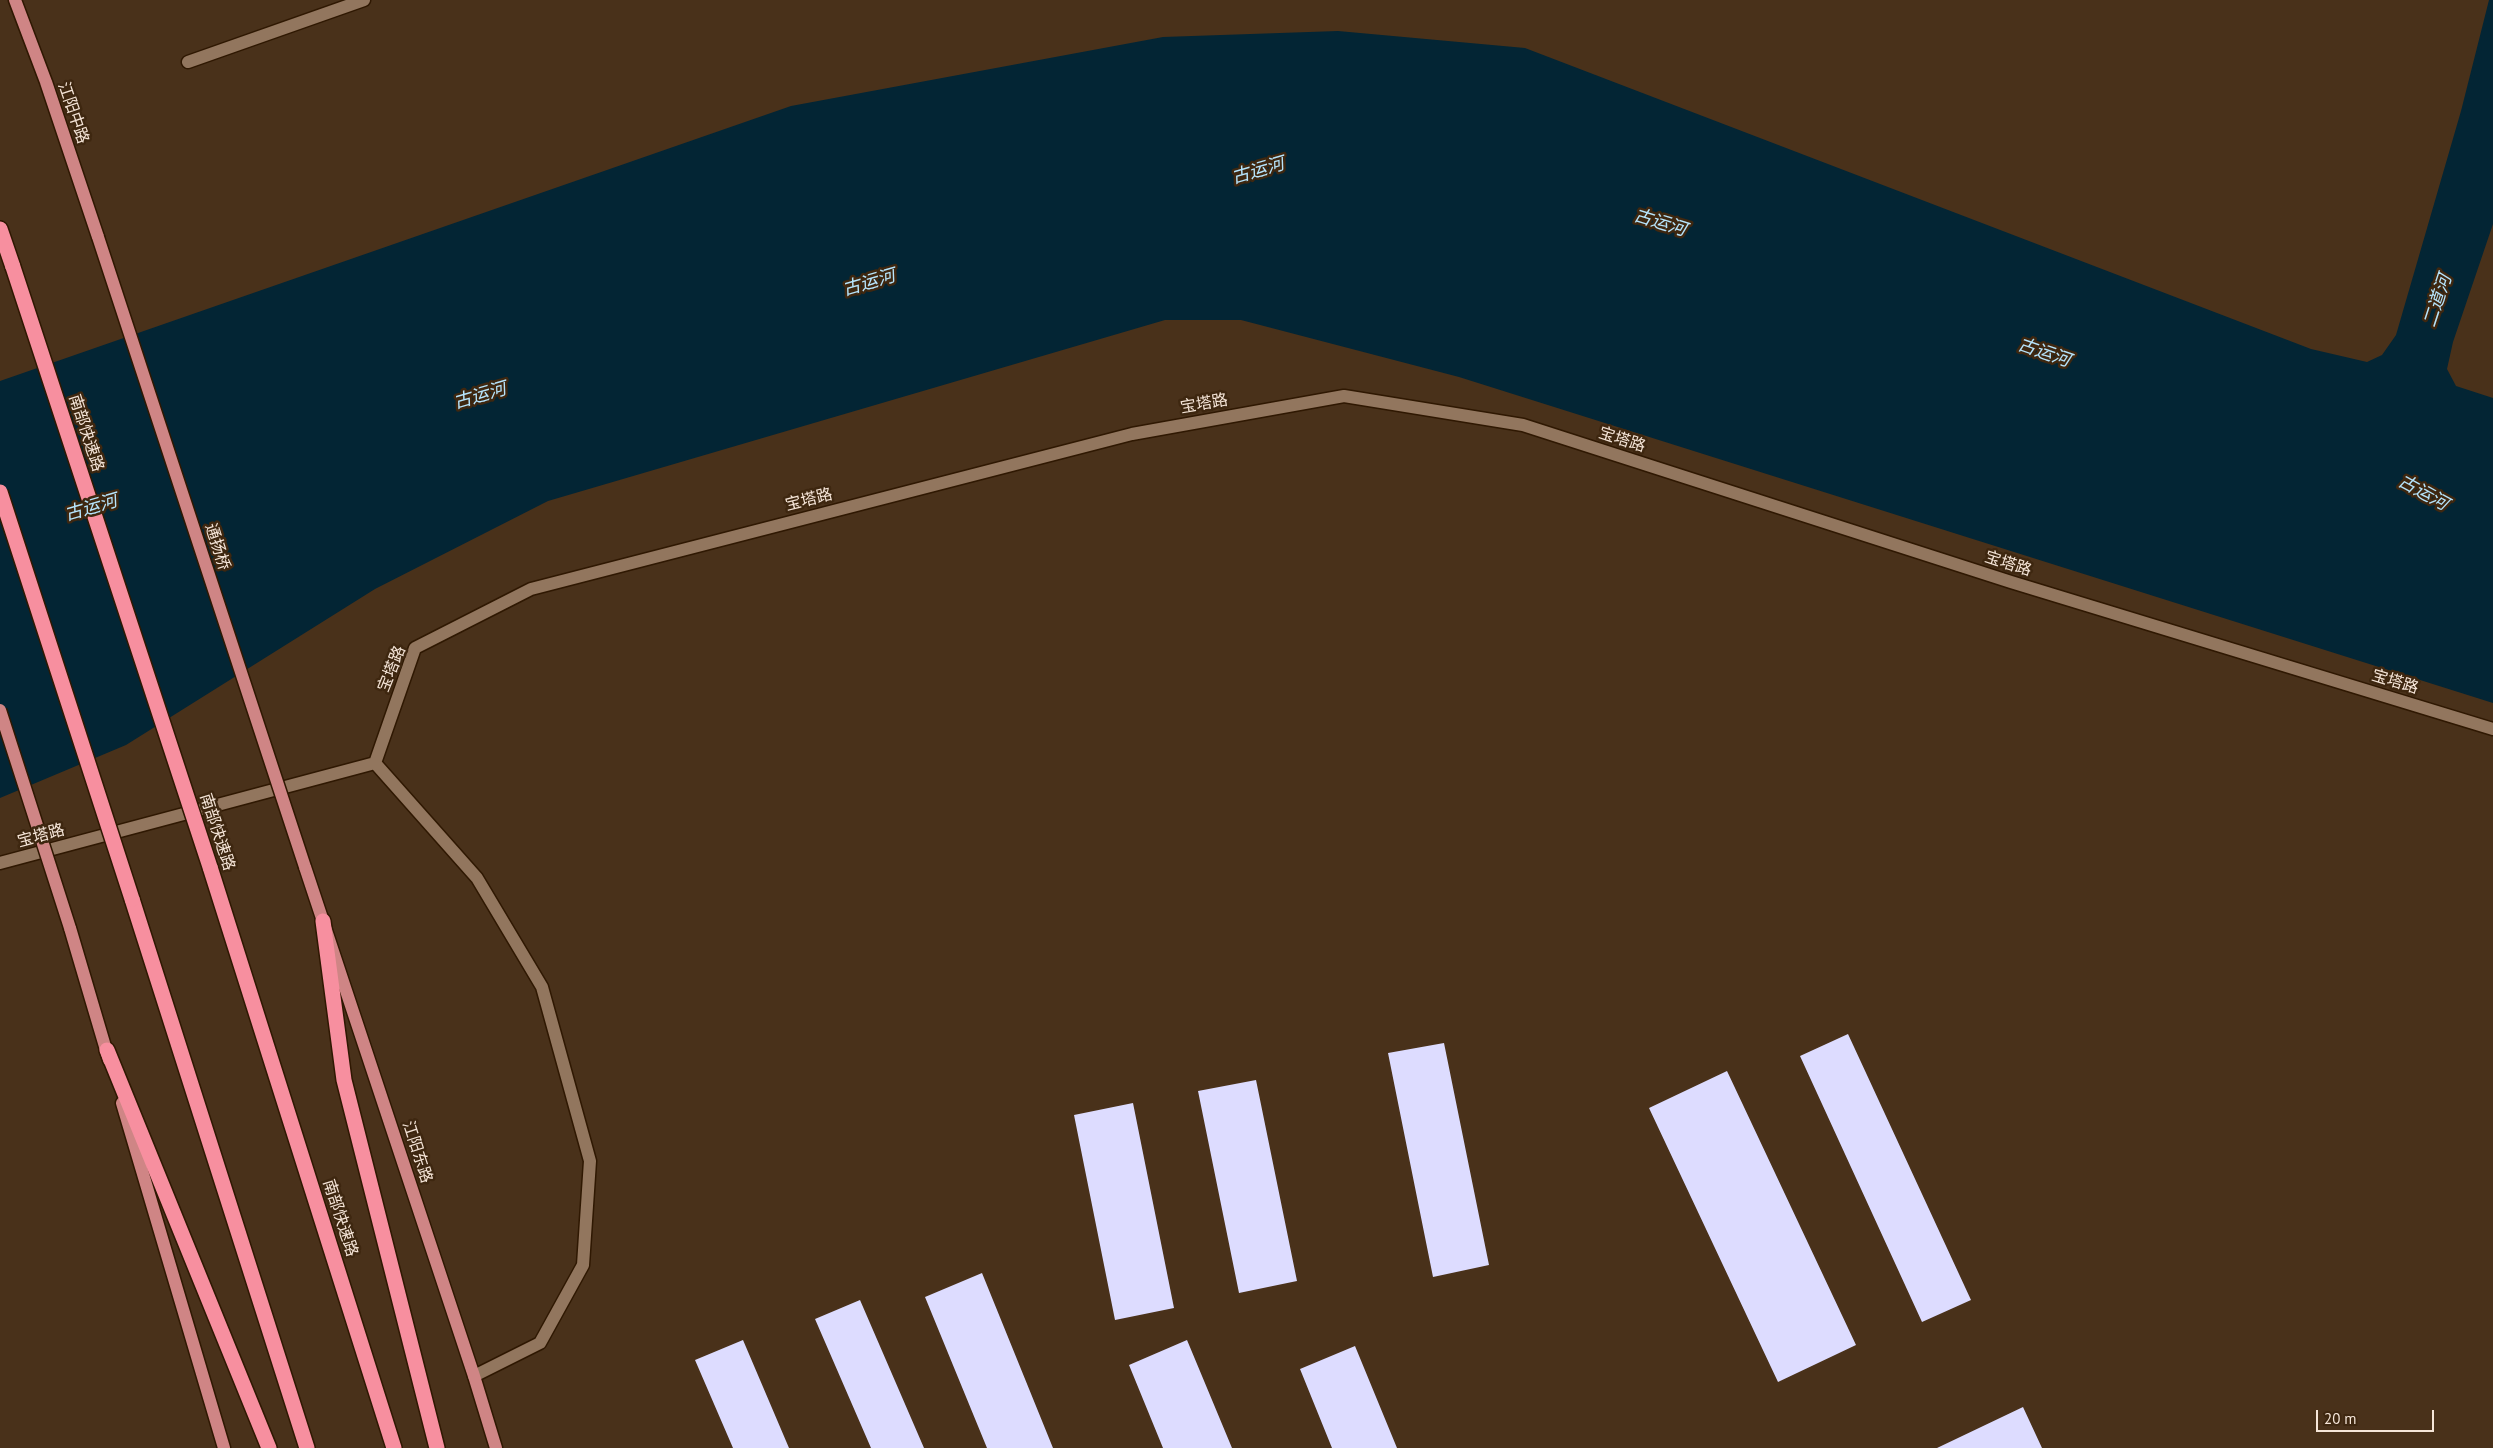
<!DOCTYPE html>
<meta charset="utf-8">
<style>
body{margin:0}
#map{position:relative;width:2493px;height:1448px;overflow:hidden;background:#49311a;font-family:"PT Sans",sans-serif}
canvas{display:block}
.scale{position:absolute;left:2316px;top:1410px;width:118px;height:22px;box-sizing:border-box;border:2px solid #f5e5d8;border-top:0;padding-left:6px;font-size:15px;line-height:18px;white-space:nowrap;color:#f5e5d8;-webkit-text-stroke:4px #3e2710;paint-order:stroke}
</style>
<div id="map">
<canvas width="2493" height="1448"></canvas>
<div class="scale">20 m</div>
</div>
<script>
const context = document.querySelector('canvas').getContext('2d');
context.lineJoin = 'round';
function fill(path, color) {
  context.fillStyle = color;
  context.fill(path, 'evenodd');
}
function trace(path, color, width, dash) {
  context.strokeStyle = color;
  context.lineWidth = width;
  context.lineCap = dash ? 'butt' : 'round';
  context.setLineDash(dash || []);
  context.stroke(path);
}
function drawText(font, color, halo, rows, align = 'center') {
  context.font = font + ' "PT Sans","Noto Sans SC",sans-serif';
  context.lineWidth = 5;
  context.setLineDash([]);
  context.textBaseline = 'middle';
  context.strokeStyle = halo;
  context.fillStyle = color;
  for (const [text, x, y, turn = 0] of rows) {
    context.save();
    context.translate(x, y);
    context.rotate((+turn || 0) * Math.PI / 180);
    context.textAlign = isNaN(turn) ? turn : align;
    if (halo) context.strokeText(text, 0, 0);
    context.fillText(text, 0, 0);
    context.restore();
  }
}
fill(new Path2D(`
 M 2489,0 L 2493,0 L 2493,224 L 2453,342 L 2447,369 L 2456,386 L 2493,398 L 2493,703 L 1459,377 L 1241,320 L 1165,320 L 548,501 L 375,589 L 126,745 L 0,798 L 0,381 L 791,106 L 1163,37 L 1338,31 L 1525,48 L 2311,349 L 2367,362 L 2382,355 L 2396,335 L 2461,111 Z`), '#032534');
fill(new Path2D(`
 M 1848,1034 L 1971,1300 L 1922,1322 L 1800,1056 Z
 M 1444,1043 L 1489,1265 L 1433,1277 L 1388,1053 Z
 M 1727,1071 L 1856,1345 L 1778,1382 L 1649,1108 Z
 M 1256,1080 L 1297,1281 L 1239,1293 L 1198,1091 Z
 M 1133,1103 L 1174,1308 L 1115,1320 L 1074,1115 Z
 M 982,1273 L 1053,1448 L 987,1448 L 925,1297 Z
 M 860,1300 L 924,1448 L 871,1448 L 815,1319 Z
 M 743,1340 L 789,1448 L 733,1448 L 695,1360 Z
 M 1187,1340 L 1232,1448 L 1163,1448 L 1129,1365 Z
 M 1355,1346 L 1397,1448 L 1332,1448 L 1300,1369 Z
 M 2023,1407 L 2042,1448 L 1937,1448 Z`), '#dddcff');
const minor = new Path2D(`
 M 188,62 L 364,0
 M 375,763 L 477,878 L 542,987 L 590,1161 L 583,1265 L 540,1343 L 474,1376
 M 0,863 L 375,763 L 415,648 L 531,589 L 1132,434 L 1344,396 L 1523,425 L 2011,582 L 2493,729`);
const major = new Path2D(`
 M 15,0 L 46,82 L 98,237
 M 305,867 L 474,1376 L 496,1448
 M 70,928 L 109,1060
 M 122,1103 L 224,1448`);
const highway = new Path2D(`
 M 0,229 L 13,267
 M 210,867 L 394,1448
 M 132,899 L 307,1448
 M 323,921 L 344,1080 L 437,1448
 M 107,1050 L 269,1448`);
trace(minor, '#2f1802', 15);
trace(major, '#2f1802', 15);
trace(highway, '#2f1802', 18);
trace(minor, '#92765e', 12);
trace(major, '#cf8585', 12);
trace(highway, '#f78f9f', 15);
const majorBridge = new Path2D(`
 M 98,237 L 305,867
 M 0,710 L 70,928`);
const highwayBridge = new Path2D(`
 M 13,267 L 210,867
 M 0,492 L 132,899`);
trace(majorBridge, '#2f1802', 15, []);
trace(highwayBridge, '#2f1802', 18, []);
trace(majorBridge, '#cf8585', 12);
trace(highwayBridge, '#f78f9f', 15);
drawText('16px', '#f5e5d8', '#3e2710', [
 ["江阳中路",73,113,71],
 ["宝塔路",1204,404,-10],
 ["南部快速路",86,433,72],
 ["宝塔路",1622,440,18],
 ["宝塔路",809,500,-14],
 ["通扬桥",217,547,72],
 ["宝塔路",2008,564,18],
 ["宝塔路",392,669,-68],
 ["宝塔路",2395,682,17],
 ["南部快速路",217,832,72],
 ["宝塔路",41,836,-15],
 ["江阳东路",417,1152,72],
 ["南部快速路",340,1218,72]
]);
drawText('italic 18px', '#b6e5fd', '#3e2710', [
 ["古运河",1258,171,-16],
 ["古运河",1660,223,17],
 ["古运河",869,283,-16],
 ["二道河",2438,301,-72],
 ["古运河",2044,353,19],
 ["古运河",480,396,-16],
 ["古运河",2423,493,29],
 ["古运河",91,508,-16]
]);
</script>
